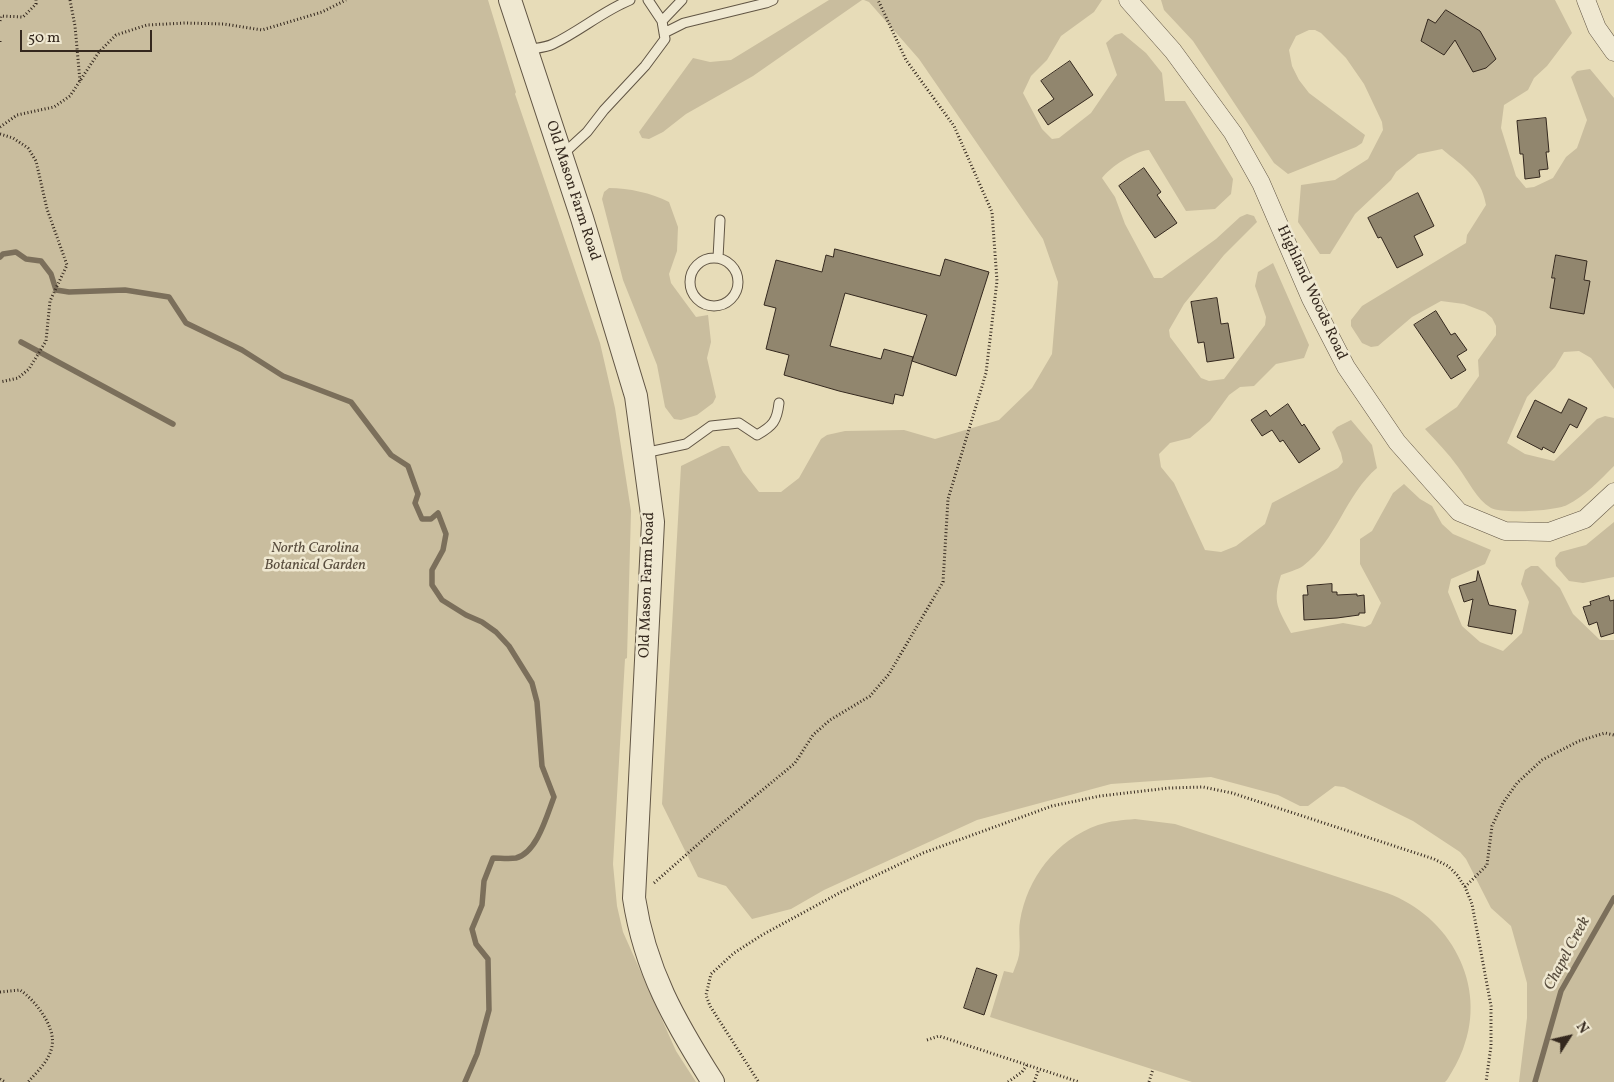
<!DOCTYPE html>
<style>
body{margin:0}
#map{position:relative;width:1614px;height:1082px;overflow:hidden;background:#e7dcb8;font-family:Vollkorn,serif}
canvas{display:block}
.north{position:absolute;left:1544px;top:1012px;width:50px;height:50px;-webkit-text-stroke:4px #efe8d1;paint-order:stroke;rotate:55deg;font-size:14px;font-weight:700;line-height:20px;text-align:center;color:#34281e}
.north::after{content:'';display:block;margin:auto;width:18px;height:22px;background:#34281e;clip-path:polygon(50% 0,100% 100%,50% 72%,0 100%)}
.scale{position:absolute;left:20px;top:30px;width:132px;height:22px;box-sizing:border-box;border:2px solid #34281e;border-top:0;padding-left:6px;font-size:15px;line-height:18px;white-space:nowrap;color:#34281e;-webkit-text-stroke:4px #efe8d1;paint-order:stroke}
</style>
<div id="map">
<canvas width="1614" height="1082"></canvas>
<div class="north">N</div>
<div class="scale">50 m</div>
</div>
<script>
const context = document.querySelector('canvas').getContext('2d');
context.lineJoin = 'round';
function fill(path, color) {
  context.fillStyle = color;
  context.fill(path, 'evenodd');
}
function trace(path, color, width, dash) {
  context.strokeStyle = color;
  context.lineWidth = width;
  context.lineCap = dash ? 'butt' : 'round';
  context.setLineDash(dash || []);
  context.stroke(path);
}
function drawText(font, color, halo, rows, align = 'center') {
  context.font = font + ' Vollkorn,serif';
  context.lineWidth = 5;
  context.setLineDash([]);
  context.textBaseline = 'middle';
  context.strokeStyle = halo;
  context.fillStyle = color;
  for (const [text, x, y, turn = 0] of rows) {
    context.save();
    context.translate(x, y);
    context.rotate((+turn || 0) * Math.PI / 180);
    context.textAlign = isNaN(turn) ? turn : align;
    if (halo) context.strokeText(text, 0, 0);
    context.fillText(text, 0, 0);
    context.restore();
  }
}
fill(new Path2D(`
 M 0,0 L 488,0 L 516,92 L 515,94 L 600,343 L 615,408 L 631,511 L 627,658 L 625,659 L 613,864 L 617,906 L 623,932 L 676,1051 L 696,1082 L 0,1082 Z
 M 829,0 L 862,0 L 753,76 L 686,114 L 663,132 L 649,139 L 642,138 L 639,132 L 693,58 L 710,62 L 731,60 Z
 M 864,0 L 1102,0 L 1094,12 L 1061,36 L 1047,60 L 1031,76 L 1023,93 L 1042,129 L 1052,139 L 1059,138 L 1091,113 L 1117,75 L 1106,43 L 1115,35 L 1122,33 L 1146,53 L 1162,73 L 1165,101 L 1185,101 L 1233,179 L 1231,194 L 1215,209 L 1186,211 L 1149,150 C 1135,151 1110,167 1102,178 L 1115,197 L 1125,224 L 1154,278 L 1162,278 L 1216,239 L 1240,217 L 1247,214 L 1254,216 L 1257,222 L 1224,255 L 1184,304 L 1169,330 L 1170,337 L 1201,378 L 1209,381 L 1224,379 L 1265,325 L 1266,317 L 1255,286 L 1258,272 L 1273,263 L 1309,345 L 1304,358 L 1276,364 L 1254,386 L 1240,387 L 1229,395 L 1210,421 L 1190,438 L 1170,443 L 1159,454 L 1161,467 L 1174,483 L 1205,550 L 1221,552 L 1236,546 L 1265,524 L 1272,503 L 1338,468 L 1343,462 L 1341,453 L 1332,432 L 1337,427 L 1351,420 L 1372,445 L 1377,468 C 1346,494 1336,541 1303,566 C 1297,570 1288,572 1281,575 C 1272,603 1278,608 1291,633 L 1343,623 L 1365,627 L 1371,624 L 1381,603 L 1360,564 L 1360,539 L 1372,531 L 1393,493 L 1404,484 L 1420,499 L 1432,506 L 1442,524 L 1453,534 L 1491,550 L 1485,564 L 1451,579 L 1448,592 L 1462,626 L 1480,642 L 1503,651 L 1522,633 L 1529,602 L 1521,584 L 1525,570 L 1531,566 L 1538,566 L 1560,588 L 1573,614 L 1600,640 L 1614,640 L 1614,1082 L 1519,1082 L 1527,1018 L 1527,983 L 1511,926 L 1491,908 L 1466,859 L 1460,852 L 1413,821 L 1344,787 L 1335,786 L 1308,806 L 1300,806 L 1278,795 L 1211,777 L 1111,784 L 977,820 L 824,890 L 791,909 L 752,919 L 726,886 L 698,877 L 662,804 L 681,466 L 722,446 L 729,446 L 743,472 L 759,492 L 781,492 L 799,478 L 821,439 L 827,435 L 845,431 L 904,430 L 935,439 L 999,420 L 1032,388 L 1052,354 L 1058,282 L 1043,239 L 919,59 L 869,2 Z
 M 1161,0 L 1555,0 L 1572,33 L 1547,66 L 1534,78 L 1528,90 L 1504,105 L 1501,128 L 1516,176 L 1526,188 L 1534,187 L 1553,178 L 1566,157 L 1577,148 L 1587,120 L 1571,77 L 1577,71 L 1590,69 L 1614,98 L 1614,389 L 1591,358 L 1579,351 L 1564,352 L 1555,367 L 1527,397 L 1507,443 L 1525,454 L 1554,461 L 1597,419 L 1605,416 L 1614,418 L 1614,466 C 1601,479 1584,497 1567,505 C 1556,511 1502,514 1491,508 C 1476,499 1468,480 1458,467 C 1448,453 1436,441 1425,429 L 1457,407 L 1479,376 L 1478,360 L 1496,335 L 1496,326 L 1492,318 L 1485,312 L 1464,304 L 1441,301 L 1412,317 L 1378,346 L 1371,347 L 1362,343 L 1351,326 L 1351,320 L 1362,306 L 1466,243 L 1467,235 L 1486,205 C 1481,176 1463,167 1442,149 L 1418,154 L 1396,172 L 1391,180 L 1355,214 L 1330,254 L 1320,254 L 1298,222 L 1301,185 L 1335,180 L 1368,159 L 1383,130 L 1382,122 L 1364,84 L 1346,58 L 1321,33 L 1315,30 L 1309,30 L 1296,36 L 1289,50 L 1292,66 L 1299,80 L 1309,93 L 1365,135 L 1362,143 L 1356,147 L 1288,174 L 1274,163 L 1193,41 L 1164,10 Z
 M 609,188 C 629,188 651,193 669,202 L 678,227 L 677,251 L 669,274 L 671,283 L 696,317 L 708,315 L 711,342 L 707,358 L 716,397 L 713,403 L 697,415 L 681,420 L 674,419 L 665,407 L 657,365 L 623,280 L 602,199 L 604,192 Z
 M 1614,522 L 1614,577 L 1583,583 L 1569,581 L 1556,566 L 1555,558 L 1560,552 L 1586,545 Z
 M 1135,819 L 1175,824 L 1387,893 C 1450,916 1488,985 1463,1049 C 1459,1060 1453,1070 1447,1080 L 1445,1082 L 1192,1082 L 990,1017 L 1004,971 L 1013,973 C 1015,967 1018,961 1019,955 C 1021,944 1018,932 1020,921 C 1027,878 1056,840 1098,825 C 1110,821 1123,820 1135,819 Z`), '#c9bd9e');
trace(new Path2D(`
 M 0,257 L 3,254 L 16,252 L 26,259 L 41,261 L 51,274 L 56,290 L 69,292 L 125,290 L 169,297 L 186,323 L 242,350 L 283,376 L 351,402 L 391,455 L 408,466 L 418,494 L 415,503 L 422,519 L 431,519 L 438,513 L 446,534 L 443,550 L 432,570 L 432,585 L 442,600 L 466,615 L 482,622 L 496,632 L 509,646 L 532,683 L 537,702 L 542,766 L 554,797 C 547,815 537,853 516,858 C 509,859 500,858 493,858 L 484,881 L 482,905 L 472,929 L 476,944 L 488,959 L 489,1010 L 477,1054 L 465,1082
 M 21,342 L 173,424
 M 1535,1082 L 1561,991 L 1614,898`), '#7b6f5b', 5.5);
const building = new Path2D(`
 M 1446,10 L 1480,31 L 1496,59 L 1486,68 L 1473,72 L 1455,40 L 1444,55 L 1421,41 L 1428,19 L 1435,23 Z
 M 1070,61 L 1093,95 L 1048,125 L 1038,110 L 1054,99 L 1041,81 Z
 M 1546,118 L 1549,152 L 1546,152 L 1548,169 L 1539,170 L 1540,177 L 1525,179 L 1523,154 L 1520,154 L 1517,121 Z
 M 1144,168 L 1161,192 L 1157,195 L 1177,223 L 1155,238 L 1119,186 Z
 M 1418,193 L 1434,226 L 1414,236 L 1423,255 L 1397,268 L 1381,237 L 1378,238 L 1368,218 Z
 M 835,249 L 940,276 L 945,259 L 989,272 L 956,376 L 912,361 L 927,315 L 845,293 L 830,346 L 881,359 L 884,349 L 913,357 L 903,396 L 895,394 L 893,404 L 839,391 L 784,375 L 789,355 L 766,349 L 776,308 L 764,305 L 776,260 L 822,272 L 826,255 L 833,257 Z
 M 1556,255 L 1587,261 L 1584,280 L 1590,281 L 1584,314 L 1550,308 L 1555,278 L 1552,278 Z
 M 1217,298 L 1221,324 L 1228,323 L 1234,358 L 1207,362 L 1204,342 L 1198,343 L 1191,302 Z
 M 1436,311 L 1451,335 L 1455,333 L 1467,350 L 1457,356 L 1466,370 L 1451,379 L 1414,325 Z
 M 1569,399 L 1587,408 L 1577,428 L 1570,424 L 1554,453 L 1543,447 L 1542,450 L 1517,437 L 1535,400 L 1561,413 Z
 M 1288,404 L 1302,426 L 1304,424 L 1320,449 L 1299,463 L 1283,440 L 1280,442 L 1272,430 L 1262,436 L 1251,420 L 1266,410 L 1270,416 Z
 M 1478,571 L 1489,605 L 1516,610 L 1512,634 L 1468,626 L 1473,599 L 1464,602 L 1459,586 L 1476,581 Z
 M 1332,584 L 1332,592 L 1337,592 L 1337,595 L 1357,594 L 1357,596 L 1364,595 L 1365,613 L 1359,613 L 1359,615 L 1337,618 L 1304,620 L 1303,595 L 1308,595 L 1307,586 Z
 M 1609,596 L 1610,601 L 1614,600 L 1614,633 L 1601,637 L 1597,622 L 1589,625 L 1583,607 L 1591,605 L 1590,602 Z
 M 977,968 L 997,975 L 984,1015 L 964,1008 Z`);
fill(building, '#91866e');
trace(building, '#34281e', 1);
const service = new Path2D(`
 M 662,21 L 682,0
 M 664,33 L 684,23 L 766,3 L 773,0
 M 526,50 C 535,48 545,48 553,44 C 580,31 603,11 630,0
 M 562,155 L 587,132 L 604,110 L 645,66 L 665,39 L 662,21 L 648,0
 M 718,258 L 720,220
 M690 282a24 24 0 1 1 48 0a24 24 0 1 1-48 0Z
 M 644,453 L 686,444 L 711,426 L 739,423 L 757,435 C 773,426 777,421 779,403`);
const minor = new Path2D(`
 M 1128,0 L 1173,51 L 1233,133 L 1261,183 L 1311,299 L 1346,367 L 1397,442 L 1459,512 L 1505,531 L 1549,532 L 1585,519 L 1614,492
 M 1586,0 L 1597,28 L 1614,52`);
const tertiary = new Path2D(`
 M 510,0 L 582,218 L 636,396 L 653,522 L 634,898 C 645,970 675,1022 713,1082`);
trace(service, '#615544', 11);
trace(minor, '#615544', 19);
trace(tertiary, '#615544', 24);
trace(new Path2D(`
 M 70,0 L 75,26 L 80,81
 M 0,21 L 1,16 L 23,17 L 36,4 L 36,0
 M 0,41 L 0,44
 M 0,127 L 17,115 L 54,107 L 70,96 L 99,52 L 116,35 L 147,25 L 185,23 L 224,24 L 262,30 L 322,12 L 346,0
 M 0,134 L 13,138 L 28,148 L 36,161 L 47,209 L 67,265 L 50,301 L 46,341 L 29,369 L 18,378 L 0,382
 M 654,883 L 712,832 L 795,763 L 813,735 L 830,720 L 870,696 L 889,674 L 943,582 L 948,499 L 986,373 L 997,281 L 992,212 L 954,126 L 906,60 L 878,0
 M 1465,887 L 1487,865 L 1492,826 L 1503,803 L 1517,783 L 1542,760 L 1579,741 L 1605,733 L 1614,735
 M 0,992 L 20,990 C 35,1000 56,1027 52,1046 C 50,1060 37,1072 28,1082
 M 927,1040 L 939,1036 L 1079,1082
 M 0,1079 L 5,1082
 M 758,1081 L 710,1006 L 706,995 L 711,974 L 734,953 L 762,935 L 843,891 L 923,853 L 1052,806 L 1100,796 L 1169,788 L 1203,787 L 1232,793 L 1434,859 L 1448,866 L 1457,875 L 1465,887 L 1472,904 L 1491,1006 L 1491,1046 L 1486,1082
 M 1008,1082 L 1022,1072 L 1027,1065
 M 1034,1082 L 1039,1069
 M 1149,1082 L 1153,1069`), '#34281e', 3, [1, 2.5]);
trace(service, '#efe8d1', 9);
trace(minor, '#efe8d1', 18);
trace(tertiary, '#efe8d1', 22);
drawText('15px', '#34281e', '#efe8d1', [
 ["Old Mason Farm Road",572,191,72],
 ["Highland Woods Road",1311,293,65],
 ["Old Mason Farm Road",648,585,-88]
]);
drawText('italic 15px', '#594d3e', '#efe8d1', [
 ["North Carolina",315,549],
 ["Botanical Garden",315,566]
]);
drawText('italic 16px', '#574c3d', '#efe8d1', [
 ["Chapel Creek",1568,954,-62]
]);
</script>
